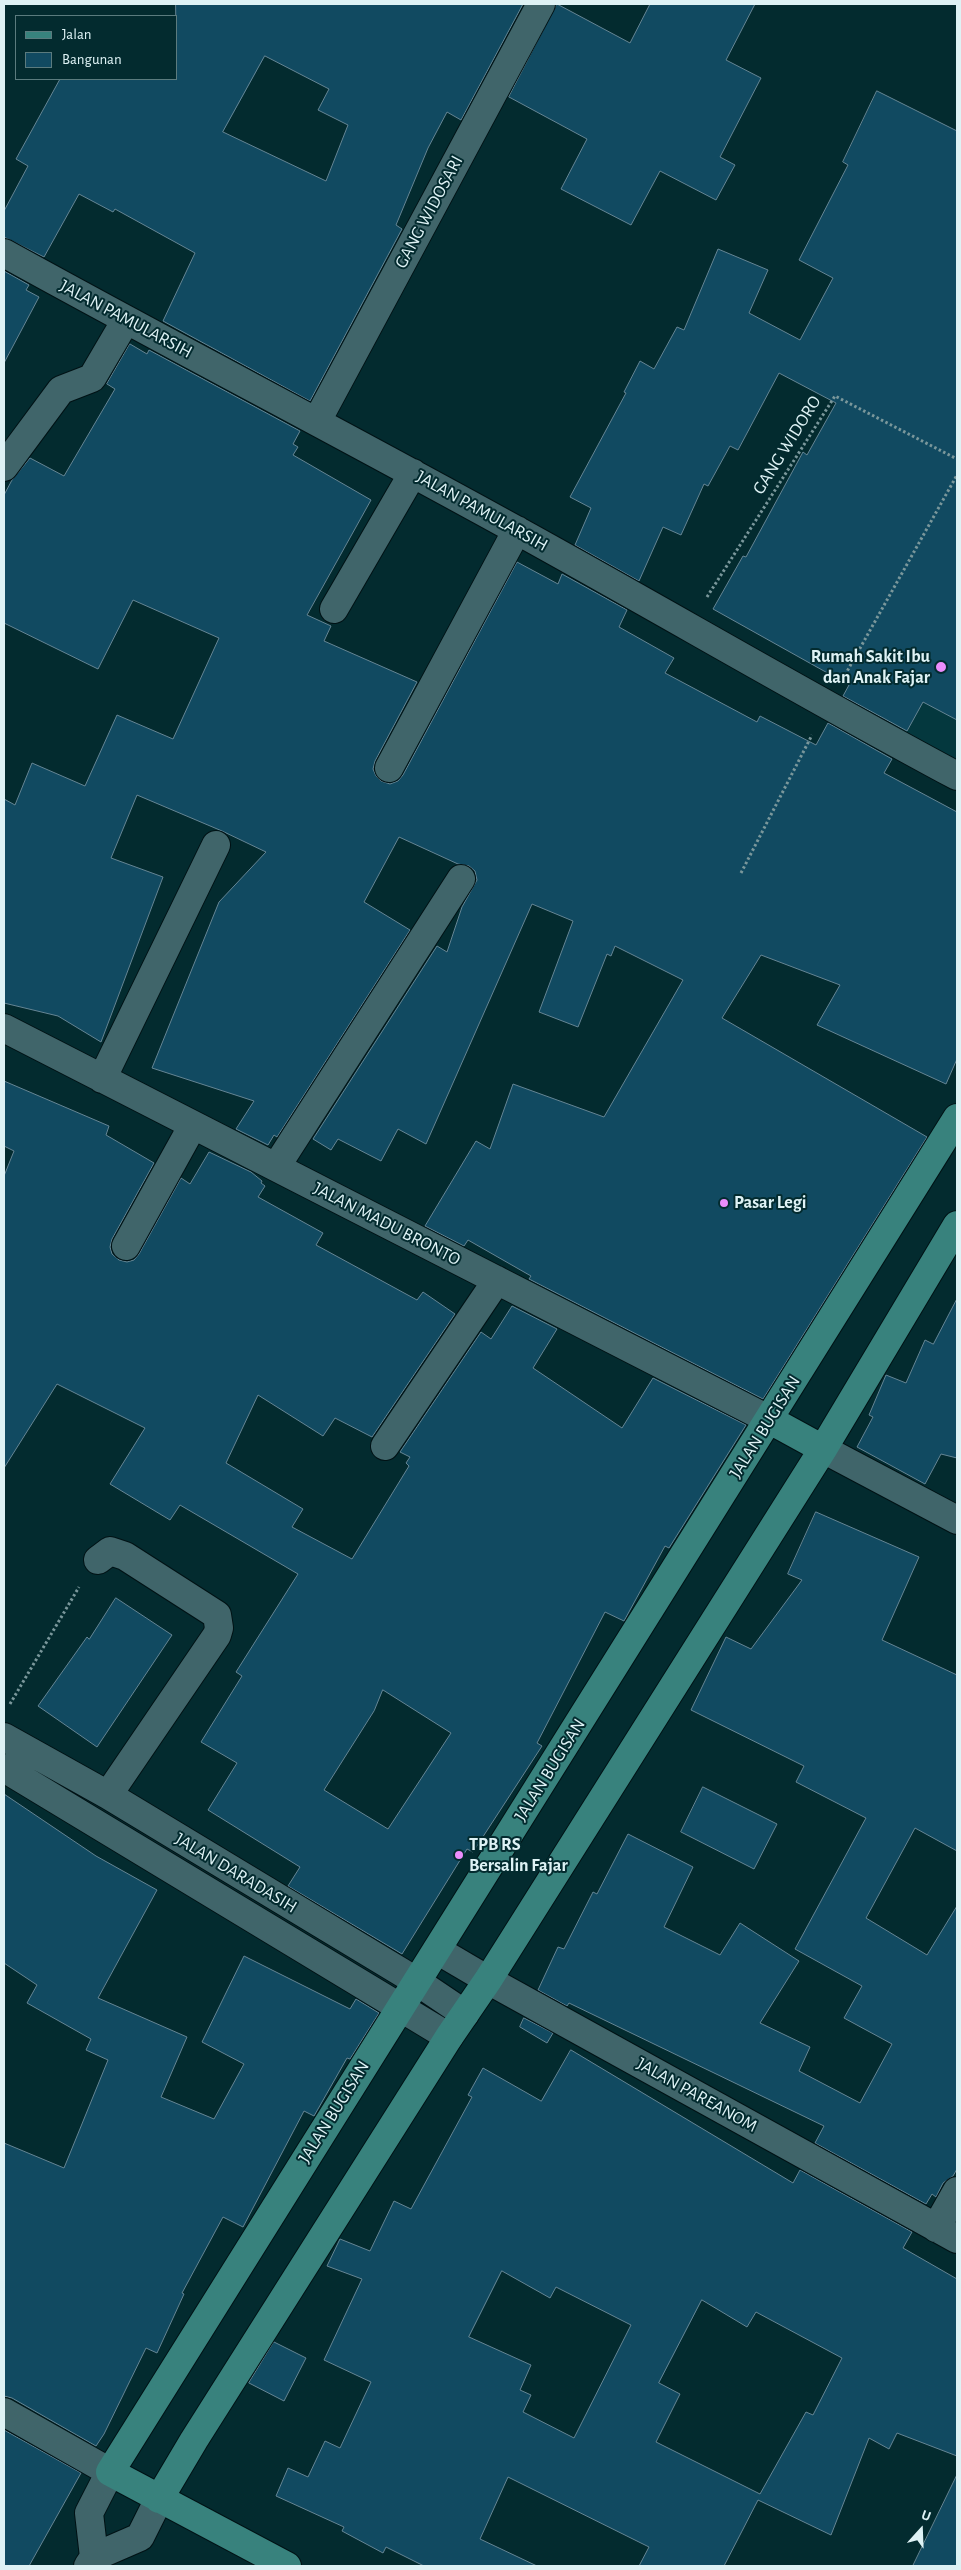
<!DOCTYPE html>
<style>
body{margin:0}
#map{position:relative;width:961px;height:2570px;overflow:hidden;background:#032b2f;font-family:"Alegreya Sans",sans-serif}
canvas{display:block}
.frame{position:absolute;inset:0;border:5px solid #def2f5;pointer-events:none}
.legend{position:absolute;left:15px;top:15px;width:162px;height:65px;box-sizing:border-box;background:#032b2f;border:1px solid #5b7b7e;margin:0;padding:6px 9px;list-style:none;font-size:15px;color:#def2f5}
.legend li{display:flex;align-items:center;gap:10px;height:25px}
.legend b{width:25px;border:1px solid #5b7b7e}
.north{position:absolute;left:896px;top:2505px;width:50px;height:50px;-webkit-text-stroke:4px #032b2f;paint-order:stroke;rotate:20deg;font-size:14px;font-weight:700;line-height:20px;text-align:center;color:#def2f5}
.north::after{content:'';display:block;margin:auto;width:18px;height:22px;background:#def2f5;clip-path:polygon(50% 0,100% 100%,50% 72%,0 100%)}
</style>
<div id="map">
<canvas width="961" height="2570"></canvas>
<div class="frame"></div>
<ul class="legend">
<li><b style="height:6px;background:#38827d"></b>Jalan</li>
<li><b style="height:14px;background:#114a61"></b>Bangunan</li>
</ul>
<div class="north">U</div>
</div>
<script>
const context = document.querySelector('canvas').getContext('2d');
context.lineJoin = 'round';
function fill(path, color) {
  context.fillStyle = color;
  context.fill(path, 'evenodd');
}
function trace(path, color, width, dash) {
  context.strokeStyle = color;
  context.lineWidth = width;
  context.lineCap = dash ? 'butt' : 'round';
  context.setLineDash(dash || []);
  context.stroke(path);
}
function drawText(font, color, halo, rows, align = 'center') {
  context.font = font + ' "Alegreya Sans",sans-serif';
  context.lineWidth = 4;
  context.setLineDash([]);
  context.textBaseline = 'middle';
  context.strokeStyle = halo;
  context.fillStyle = color;
  for (const [text, x, y, turn = 0] of rows) {
    context.save();
    context.translate(x, y);
    context.rotate((+turn || 0) * Math.PI / 180);
    context.textAlign = isNaN(turn) ? turn : align;
    if (halo) context.strokeText(text, 0, 0);
    context.fillText(text, 0, 0);
    context.restore();
  }
}
fill(new Path2D(`
 M 957,608 L 957,763 L 892,726 Z`), '#04383e');
const building = new Path2D(`
 M 176,4 L 523,4 L 461,120 L 447,112 L 428,148 L 396,225 L 402,229 L 310,401 L 163,321 L 195,253 L 115,209 L 113,212 L 79,194 L 44,257 L 4,237 L 4,211 L 28,166 L 16,159 L 60,79 L 176,79 ZM 265,56 L 329,89 L 318,110 L 348,125 L 326,181 L 223,132 Z
 M 557,4 L 630,43 L 650,4 L 755,4 L 726,60 L 761,78 L 720,157 L 735,165 L 716,200 L 660,171 L 631,225 L 561,189 L 587,139 L 509,97 Z
 M 877,91 L 957,131 L 957,720 L 923,702 L 907,731 L 843,696 L 849,685 L 713,609 L 743,556 L 746,557 L 803,452 L 807,455 L 836,403 L 779,373 L 738,450 L 730,446 L 708,486 L 704,484 L 681,535 L 663,527 L 639,581 L 575,545 L 591,508 L 570,497 L 626,393 L 624,392 L 640,361 L 654,369 L 677,327 L 684,330 L 718,249 L 768,270 L 749,313 L 800,340 L 833,278 L 799,260 L 848,165 L 843,162 Z
 M 4,271 L 29,285 L 26,290 L 39,297 L 4,363 Z
 M 130,344 L 147,354 L 149,350 L 300,431 L 293,444 L 298,447 L 293,455 L 371,500 L 307,615 L 331,626 L 324,641 L 417,682 L 375,761 L 373,769 L 376,776 L 381,781 L 390,784 L 398,781 L 403,775 L 517,562 L 558,584 L 562,574 L 627,610 L 619,627 L 674,658 L 665,673 L 757,722 L 760,716 L 816,745 L 828,723 L 892,759 L 884,773 L 957,812 L 957,1059 L 946,1084 L 817,1025 L 840,985 L 761,955 L 722,1018 L 927,1137 L 763,1399 L 529,1279 L 531,1276 L 468,1240 L 464,1246 L 425,1226 L 476,1141 L 490,1149 L 513,1084 L 604,1117 L 683,980 L 615,946 L 611,956 L 607,954 L 578,1027 L 539,1012 L 573,921 L 532,904 L 426,1144 L 398,1129 L 381,1161 L 338,1139 L 331,1150 L 313,1139 L 437,946 L 447,952 L 462,907 L 477,880 L 475,871 L 469,866 L 458,864 L 399,837 L 364,902 L 410,930 L 277,1137 L 274,1135 L 268,1145 L 236,1129 L 254,1101 L 152,1068 L 219,902 L 266,852 L 222,831 L 137,795 L 111,858 L 163,877 L 101,1042 L 58,1016 L 4,1003 L 4,799 L 15,805 L 32,763 L 85,786 L 117,715 L 173,739 L 219,638 L 133,600 L 98,669 L 4,623 L 4,495 L 12,480 L 30,458 L 64,476 L 115,389 L 107,384 Z
 M 4,1081 L 109,1126 L 106,1135 L 154,1163 L 112,1239 L 110,1247 L 112,1254 L 119,1260 L 127,1262 L 134,1260 L 139,1254 L 181,1178 L 190,1184 L 209,1152 L 251,1172 L 262,1181 L 261,1183 L 265,1186 L 258,1197 L 323,1233 L 316,1245 L 417,1300 L 423,1292 L 455,1314 L 372,1437 L 335,1418 L 323,1436 L 258,1395 L 226,1463 L 303,1509 L 292,1527 L 352,1559 L 409,1466 L 406,1463 L 410,1457 L 400,1452 L 481,1332 L 491,1339 L 512,1306 L 557,1329 L 533,1368 L 622,1428 L 653,1378 L 746,1425 L 669,1548 L 665,1546 L 624,1621 L 605,1612 L 537,1743 L 542,1746 L 473,1852 L 467,1849 L 402,1954 L 288,1886 L 300,1867 L 208,1810 L 237,1763 L 201,1742 L 242,1676 L 236,1672 L 298,1574 L 180,1505 L 170,1520 L 110,1484 L 145,1428 L 57,1384 L 4,1468 L 4,1176 L 14,1151 L 4,1146 ZM 383,1690 L 451,1733 L 388,1829 L 324,1790 L 374,1711 Z
 M 957,1299 L 957,1458 L 941,1454 L 925,1484 L 857,1447 L 873,1417 L 869,1415 L 886,1375 L 906,1383 L 925,1340 L 933,1344 Z
 M 816,1512 L 919,1557 L 882,1640 L 957,1675 L 957,1851 L 915,1828 L 866,1918 L 927,1955 L 957,1906 L 957,2169 L 953,2176 L 943,2183 L 936,2197 L 932,2194 L 926,2204 L 815,2143 L 824,2126 L 569,2003 L 567,2006 L 538,1990 L 558,1947 L 564,1949 L 593,1892 L 597,1894 L 628,1834 L 693,1867 L 664,1927 L 720,1955 L 740,1923 L 799,1961 L 760,2023 L 810,2047 L 799,2071 L 860,2103 L 892,2044 L 844,2018 L 862,1986 L 795,1949 L 866,1818 L 796,1782 L 804,1766 L 691,1710 L 726,1637 L 751,1649 L 802,1580 L 788,1574 Z
 M 116,1598 L 172,1635 L 97,1747 L 38,1706 L 87,1637 L 89,1639 Z
 M 703,1787 L 777,1824 L 754,1869 L 681,1832 Z
 M 4,1794 L 96,1856 L 157,1890 L 98,1998 L 187,2037 L 161,2097 L 214,2119 L 244,2064 L 202,2042 L 244,1956 L 350,2009 L 356,1999 L 379,2013 L 350,2059 L 347,2058 L 314,2116 L 304,2111 L 243,2227 L 223,2217 L 182,2293 L 184,2294 L 157,2353 L 146,2348 L 104,2434 L 96,2446 L 12,2398 L 4,2396 L 4,2143 L 64,2168 L 108,2060 L 86,2050 L 91,2039 L 27,2003 L 37,1985 L 4,1963 Z
 M 524,2018 L 553,2033 L 547,2043 L 520,2027 Z
 M 571,2050 L 793,2183 L 800,2170 L 912,2232 L 903,2248 L 957,2279 L 957,2456 L 897,2433 L 889,2449 L 869,2438 L 831,2535 L 758,2500 L 724,2566 L 639,2566 L 649,2547 L 508,2477 L 480,2539 L 537,2566 L 424,2566 L 386,2547 L 383,2553 L 342,2531 L 344,2527 L 276,2496 L 288,2468 L 308,2477 L 325,2441 L 340,2448 L 371,2382 L 324,2360 L 362,2279 L 327,2266 L 340,2239 L 370,2251 L 394,2201 L 411,2209 L 472,2097 L 468,2095 L 483,2068 L 541,2101 ZM 502,2271 L 550,2298 L 556,2287 L 631,2325 L 574,2438 L 523,2412 L 531,2395 L 520,2390 L 531,2365 L 469,2337 ZM 702,2300 L 747,2327 L 756,2312 L 842,2358 L 813,2415 L 806,2412 L 760,2494 L 656,2442 L 680,2394 L 659,2383 Z
 M 274,2342 L 306,2358 L 284,2401 L 249,2383 Z
 M 4,2430 L 81,2473 L 29,2566 L 4,2566 Z
 M 957,2475 L 957,2566 L 913,2566 Z`);
fill(building, '#114a61');
trace(building, '#658594', 1);
const minor = new Path2D(`
 M 4,253 C 174,347 348,437 518,531 C 665,612 809,697 957,776
 M 317,421 L 541,4
 M 4,467 L 61,390 L 92,378 L 126,320
 M 334,609 L 413,473
 M 389,768 L 517,530
 M 4,1028 L 770,1420
 M 102,1079 L 216,845
 M 276,1167 L 461,879
 M 126,1246 L 193,1125
 M 385,1446 L 497,1280
 M 823,1449 L 957,1520
 M 98,1560 L 110,1551 L 125,1556 L 217,1615 L 219,1628 L 217,1635 L 108,1795
 M 4,1737 L 108,1795 L 416,1981 L 465,2014
 M 4,1768 L 449,2037
 M 437,1950 L 488,1980 L 957,2239
 M 936,2228 L 957,2191
 M 4,2412 L 110,2472 L 89,2513 L 94,2557
 M 88,2566 L 94,2557 L 140,2537 L 159,2499`);
const major = new Path2D(`
 M 770,1420 L 823,1449
 M 159,2499 L 194,2440 L 449,2037 L 488,1980 L 823,1449 L 957,1225
 M 287,2566 L 110,2472 L 957,1118`);
trace(minor, '#001215', 30);
trace(major, '#001215', 30);
trace(new Path2D(`
 M 707,597 L 835,396 L 957,459
 M 845,675 L 957,475
 M 741,873 L 812,735
 M 10,1704 L 79,1587`), '#7a979b', 3, [2.5, 2.5]);
trace(minor, '#40656a', 28);
trace(major, '#38827d', 28);
for (const [x, y, r, color] of [
 [941,667,6,"#eb8dfc"],
 [724,1203,5,"#eb8dfc"],
 [459,1855,5,"#eb8dfc"]
]) {
  const dot = new Path2D();
  dot.arc(x, y, r, 0, 2 * Math.PI);
  context.fillStyle = color;
  context.fill(dot);
  trace(dot, '#032b2f', 2);
}
drawText('18px', '#def2f5', '#032b2f', [
 ["GANG WIDOSARI",429,212,-62],
 ["JALAN PAMULARSIH",126,319,28],
 ["GANG WIDORO",787,445,-58],
 ["JALAN PAMULARSIH",482,511,29],
 ["JALAN MADU BRONTO",387,1224,27],
 ["JALAN BUGISAN",765,1427,-58],
 ["JALAN BUGISAN",550,1770,-58],
 ["JALAN DARADASIH",236,1873,31],
 ["JALAN PAREANOM",697,2095,29],
 ["JALAN BUGISAN",334,2112,-58]
]);
drawText('bold 18px', '#def2f5', '#032b2f', [
 ["Rumah Sakit Ibu",930,657,"right"],
 ["dan Anak Fajar",930,678,"right"],
 ["Pasar Legi",734,1203],
 ["TPB RS",469,1845],
 ["Bersalin Fajar",469,1866]
], 'left');
</script>
